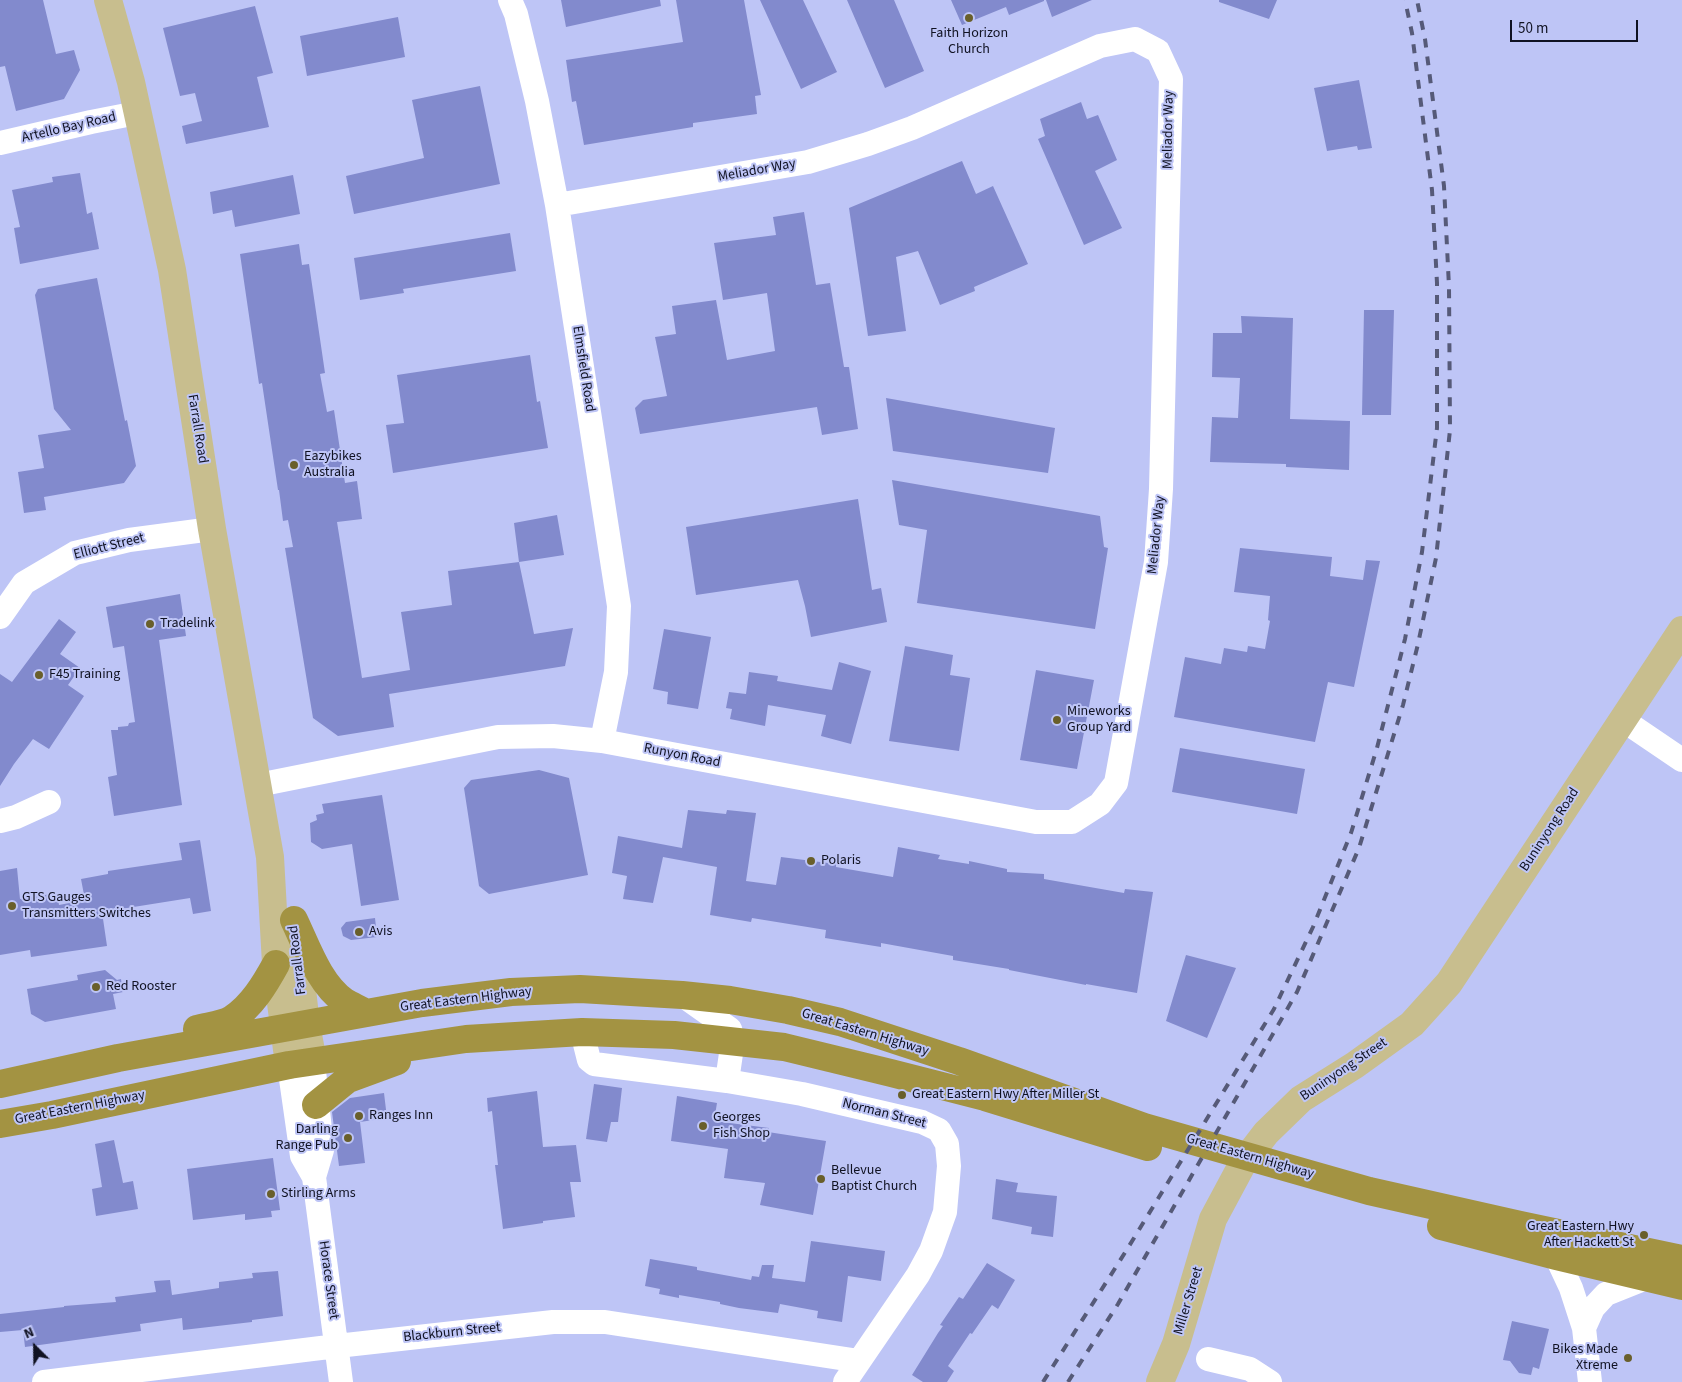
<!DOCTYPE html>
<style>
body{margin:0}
#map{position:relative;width:1682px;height:1382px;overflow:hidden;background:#bec5f6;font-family:"Source Sans 3",sans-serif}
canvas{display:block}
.north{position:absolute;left:10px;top:1322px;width:50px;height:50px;-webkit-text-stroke:4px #bec5f6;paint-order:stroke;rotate:337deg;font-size:14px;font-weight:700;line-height:20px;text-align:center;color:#101222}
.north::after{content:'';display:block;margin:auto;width:18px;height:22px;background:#101222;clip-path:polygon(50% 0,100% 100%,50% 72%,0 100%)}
.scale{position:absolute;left:1510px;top:20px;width:128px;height:22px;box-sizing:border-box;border:2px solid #101222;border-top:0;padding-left:6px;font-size:15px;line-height:18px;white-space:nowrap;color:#101222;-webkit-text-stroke:4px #bec5f6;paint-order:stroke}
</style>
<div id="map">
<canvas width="1682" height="1382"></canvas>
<div class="north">N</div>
<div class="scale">50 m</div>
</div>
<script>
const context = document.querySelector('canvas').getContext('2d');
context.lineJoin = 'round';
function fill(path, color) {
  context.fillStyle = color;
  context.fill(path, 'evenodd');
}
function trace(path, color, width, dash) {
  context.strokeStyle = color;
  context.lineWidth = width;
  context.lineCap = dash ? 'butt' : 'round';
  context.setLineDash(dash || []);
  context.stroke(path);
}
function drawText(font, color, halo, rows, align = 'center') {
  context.font = font + ' "Source Sans 3",sans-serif';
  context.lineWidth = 4;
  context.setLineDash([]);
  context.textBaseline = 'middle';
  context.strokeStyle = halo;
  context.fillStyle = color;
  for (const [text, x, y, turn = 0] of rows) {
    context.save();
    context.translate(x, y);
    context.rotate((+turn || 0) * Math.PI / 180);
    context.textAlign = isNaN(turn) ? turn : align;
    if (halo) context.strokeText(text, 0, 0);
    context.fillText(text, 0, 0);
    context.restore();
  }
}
fill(new Path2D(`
 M 0,0 L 43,0 L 56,54 L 74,50 L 80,70 L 64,99 L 16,111 L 5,66 L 0,67 Z
 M 561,0 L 660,0 L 661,6 L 566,27 Z
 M 676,0 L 744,0 L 761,95 L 755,96 L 757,114 L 693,123 L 693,127 L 584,145 L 576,101 L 572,102 L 566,60 L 683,42 Z
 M 760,0 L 803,0 L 837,72 L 801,89 Z
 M 847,0 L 894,0 L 924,71 L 885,88 Z
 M 951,0 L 1044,0 L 1044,1 L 1009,15 L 1006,7 L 962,25 Z
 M 1046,0 L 1092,0 L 1052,17 Z
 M 1219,0 L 1277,0 L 1269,19 L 1219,2 Z
 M 255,6 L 273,73 L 257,77 L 269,127 L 186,144 L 182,126 L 202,121 L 195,93 L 180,96 L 163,28 Z
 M 398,17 L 405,57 L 307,76 L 300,36 Z
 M 1359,80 L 1372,148 L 1358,150 L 1357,146 L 1327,151 L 1314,88 Z
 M 480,86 L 500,184 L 354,214 L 346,176 L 424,158 L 412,100 Z
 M 1081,102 L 1087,119 L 1098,115 L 1117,160 L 1095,171 L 1122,228 L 1084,245 L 1038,139 L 1045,136 L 1040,119 Z
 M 962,161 L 976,194 L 993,186 L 1028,264 L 974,287 L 975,291 L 940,305 L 918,251 L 896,257 L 906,331 L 868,336 L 849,208 Z
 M 80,173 L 87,214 L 92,212 L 99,249 L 20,264 L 14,228 L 20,227 L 12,190 L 53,182 L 52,177 Z
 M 293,175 L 300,214 L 235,227 L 232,210 L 213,214 L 210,192 Z
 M 804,212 L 816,285 L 830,283 L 844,367 L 849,367 L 858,429 L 822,435 L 817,407 L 640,434 L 635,408 L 643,400 L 667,396 L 655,337 L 676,334 L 672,306 L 716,300 L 727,360 L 775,351 L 767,293 L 723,300 L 714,243 L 776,235 L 773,217 Z
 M 510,233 L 516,271 L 403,289 L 404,293 L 360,300 L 354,258 Z
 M 299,244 L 302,265 L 309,264 L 325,373 L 320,374 L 327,412 L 334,410 L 345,483 L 357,481 L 362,519 L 337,522 L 362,678 L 410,670 L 401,612 L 452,605 L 448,571 L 519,562 L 534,634 L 573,628 L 565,666 L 389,694 L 394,727 L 338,736 L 313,718 L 285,548 L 293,547 L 288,520 L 283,521 L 279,490 L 278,490 L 262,383 L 259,384 L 240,254 Z
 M 97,278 L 125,421 L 127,420 L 136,466 L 124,483 L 44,497 L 46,510 L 24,513 L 18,472 L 44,468 L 38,435 L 71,430 L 54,409 L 35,295 L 38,289 Z
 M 1364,310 L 1394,310 L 1391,415 L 1362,415 Z
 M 1241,316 L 1293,318 L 1290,419 L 1350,421 L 1349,470 L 1286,467 L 1286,464 L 1210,462 L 1212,417 L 1238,418 L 1240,378 L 1212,377 L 1213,333 L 1242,333 Z
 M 530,355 L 537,402 L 540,401 L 548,448 L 393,473 L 386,425 L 404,423 L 397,375 Z
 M 886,398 L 1055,428 L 1048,473 L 893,451 Z
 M 892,480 L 1100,516 L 1104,547 L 1108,548 L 1095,629 L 917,603 L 927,530 L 899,525 Z
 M 858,499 L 872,590 L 881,588 L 887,622 L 811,637 L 805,606 L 798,580 L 696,595 L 686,527 Z
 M 557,515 L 564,555 L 519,562 L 514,523 Z
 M 1240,548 L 1332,557 L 1330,576 L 1363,580 L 1366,560 L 1380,561 L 1354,687 L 1328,682 L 1315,742 L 1174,717 L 1185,657 L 1221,664 L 1224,648 L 1247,652 L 1248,646 L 1265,649 L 1270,621 L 1268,620 L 1270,596 L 1234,592 Z
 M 180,594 L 186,636 L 159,640 L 182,805 L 114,816 L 108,777 L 117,775 L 111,730 L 118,730 L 118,727 L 128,726 L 129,723 L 135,722 L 124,646 L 113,648 L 106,607 Z
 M 59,619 L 76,632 L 60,654 L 80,668 L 68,685 L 84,696 L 49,749 L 33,739 L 14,764 L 0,786 L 0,674 L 12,682 Z
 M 664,629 L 711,637 L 698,709 L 667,704 L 668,692 L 653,689 Z
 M 905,646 L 953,655 L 950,675 L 970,678 L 959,751 L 889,741 Z
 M 839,662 L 871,671 L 851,744 L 821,736 L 826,715 L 768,705 L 765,726 L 730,719 L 732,709 L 726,708 L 729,692 L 746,694 L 749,672 L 778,676 L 777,681 L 832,690 Z
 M 1036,670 L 1094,680 L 1077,769 L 1020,760 Z
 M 1180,748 L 1305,769 L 1297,814 L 1172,792 Z
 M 539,770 L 569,778 L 588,875 L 489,894 L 479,886 L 464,788 L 471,780 Z
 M 382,795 L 399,900 L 361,906 L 352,844 L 322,849 L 311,842 L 310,823 L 317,820 L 316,815 L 324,813 L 322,804 Z
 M 688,810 L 726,814 L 727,810 L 756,813 L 746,881 L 776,885 L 781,857 L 836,864 L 836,867 L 893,877 L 898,847 L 940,855 L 938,859 L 969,864 L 969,861 L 1007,869 L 1007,872 L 1044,874 L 1044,879 L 1124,893 L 1125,889 L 1153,892 L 1137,993 L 1086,984 L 1086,985 L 1009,970 L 1009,969 L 953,960 L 953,956 L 881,943 L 881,947 L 825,938 L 826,930 L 752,918 L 751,922 L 710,915 L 717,867 L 663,857 L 653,903 L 623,899 L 627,876 L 612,873 L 618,836 L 682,848 Z
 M 200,840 L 211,911 L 193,914 L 190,898 L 102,912 L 107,946 L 31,957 L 30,950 L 0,955 L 0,871 L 17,868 L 20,899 L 57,893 L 59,905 L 85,900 L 81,879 L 108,874 L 108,871 L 182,860 L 179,843 Z
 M 375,918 L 377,937 L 351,940 L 343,936 L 341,928 L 346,922 Z
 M 1186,955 L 1236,968 L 1207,1038 L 1166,1021 Z
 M 105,970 L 117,980 L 121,979 L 123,992 L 113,994 L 116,1009 L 45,1022 L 31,1014 L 27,989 L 78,980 L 77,975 Z
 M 594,1084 L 622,1088 L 618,1122 L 611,1122 L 607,1142 L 586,1139 Z
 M 537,1091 L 543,1147 L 576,1145 L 581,1182 L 570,1182 L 575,1217 L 543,1221 L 543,1223 L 503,1229 L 495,1165 L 498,1165 L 492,1111 L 488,1112 L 487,1098 Z
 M 384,1093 L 387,1118 L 360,1122 L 365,1163 L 339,1166 L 332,1112 L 350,1098 Z
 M 677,1096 L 717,1103 L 714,1121 L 769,1128 L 768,1132 L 826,1141 L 813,1215 L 760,1205 L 765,1183 L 724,1178 L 728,1149 L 671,1141 Z
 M 114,1140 L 123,1183 L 133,1181 L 138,1209 L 96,1216 L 92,1189 L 102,1187 L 95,1144 Z
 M 273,1158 L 280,1210 L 271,1211 L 272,1217 L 245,1220 L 245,1214 L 193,1220 L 187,1169 Z
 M 996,1179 L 1018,1183 L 1016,1192 L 1057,1196 L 1053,1237 L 1031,1234 L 1032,1227 L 992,1219 Z
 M 811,1241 L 885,1251 L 881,1281 L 848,1276 L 842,1322 L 817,1318 L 818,1311 L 780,1304 L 778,1313 L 739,1308 L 720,1304 L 720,1302 L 679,1295 L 679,1298 L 659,1294 L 660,1289 L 645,1286 L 650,1259 L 697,1267 L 697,1270 L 751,1280 L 752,1276 L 759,1277 L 762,1265 L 774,1265 L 772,1278 L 805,1282 Z
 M 987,1263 L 1015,1280 L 998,1309 L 992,1305 L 972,1334 L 970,1333 L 948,1366 L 954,1371 L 947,1382 L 923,1382 L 912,1375 L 938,1333 L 943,1326 L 940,1325 L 959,1297 L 963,1299 Z
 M 278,1271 L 283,1316 L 252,1320 L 252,1322 L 183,1330 L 182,1318 L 140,1324 L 141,1331 L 25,1347 L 23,1330 L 0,1332 L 0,1314 L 64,1307 L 64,1306 L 116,1302 L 115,1297 L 156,1292 L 154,1281 L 170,1280 L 172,1295 L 219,1288 L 219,1282 L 253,1278 L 252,1273 Z
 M 1512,1321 L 1549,1329 L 1539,1369 L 1533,1367 L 1531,1375 L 1519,1373 L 1510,1361 L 1503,1360 Z`), '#828acd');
trace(new Path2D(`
 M 510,0 L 516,14 L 537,101 L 557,205 L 619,606 L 616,672 L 602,741
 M 0,143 L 91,122 L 137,113
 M 0,617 L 24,583 L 75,553 L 129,540 L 212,529
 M 1623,720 L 1682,760
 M 258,785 L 498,737 L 553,736 L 602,741 L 1036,822 L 1072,822 L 1100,804 L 1116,783 L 1156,562 L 1161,489 L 1171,79 L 1158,51 L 1135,39 L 1100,46 L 912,128 L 868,144 L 808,162 L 557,205
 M 0,821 L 16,817 L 49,802
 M 682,995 L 730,1029 L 733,1040 L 727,1081
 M 582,1032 L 589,1060 L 594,1064 L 727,1081 L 802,1094 L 922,1122 L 939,1130 L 947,1144 L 949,1166 L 945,1212 L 931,1251 L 918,1275 L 845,1382
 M 313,1061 L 322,1150 L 314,1177 L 341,1382
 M 289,1065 L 302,1156 L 314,1177
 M 1556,1256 L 1571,1288 L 1584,1328 L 1590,1382
 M 1584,1328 L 1593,1308 L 1606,1294 L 1646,1278
 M 1208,1359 L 1250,1369 L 1270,1382
 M 44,1382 L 337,1346 L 553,1322 L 605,1322 L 859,1361`), '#fff', 24);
trace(new Path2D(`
 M 108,0 L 131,82 L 172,270 L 212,529 L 270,857 L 276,964 L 289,1065
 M 295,927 L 306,1025 L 313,1061
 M 1160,1382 L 1176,1344 L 1213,1219 L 1243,1163 L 1266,1133 L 1301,1099 L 1355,1065 L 1412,1024 L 1449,983 L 1682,630`), '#c8be8e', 28);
trace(new Path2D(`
 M 294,920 C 307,947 319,984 345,1002 C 352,1006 359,1009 366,1013
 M 197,1029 C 207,1026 222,1025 232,1019 C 252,1006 265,984 276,964
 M 0,1084 L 118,1058 L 422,1003 L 511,992 L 580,989 L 682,995 L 730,1000 L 788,1010 L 840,1022 L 959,1061 L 1144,1127 L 1369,1191 L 1520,1225 L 1682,1259
 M 316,1105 L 348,1079 L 397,1061
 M 0,1124 L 52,1115 L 289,1065 L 466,1039 L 582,1032 L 674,1035 L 784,1047 L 891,1073 L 985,1097 L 1148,1147
 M 1441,1226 L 1556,1256 L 1682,1286`), '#a39342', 28);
trace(new Path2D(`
 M 1043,1382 L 1126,1251 L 1274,1009 L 1313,927 L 1351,833 L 1377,748 L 1405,639 L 1422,552 L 1437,428 L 1437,283 L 1432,190 L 1412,33 L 1405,0
 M 1068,1382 L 1118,1304 L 1297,992 L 1359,848 L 1403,705 L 1418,644 L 1436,558 L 1450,430 L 1449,287 L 1444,186 L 1425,39 L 1417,0`), '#565a78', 4, [9, 9]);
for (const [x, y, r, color] of [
 [969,18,5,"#695f2b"],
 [294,465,5,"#695f2b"],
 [150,624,5,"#695f2b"],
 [39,675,5,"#695f2b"],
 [1057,720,5,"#695f2b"],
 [811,861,5,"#695f2b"],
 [12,906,5,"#695f2b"],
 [359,932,5,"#695f2b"],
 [96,987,5,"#695f2b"],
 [902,1095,5,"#695f2b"],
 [359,1116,5,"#695f2b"],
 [703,1126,5,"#695f2b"],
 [348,1138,5,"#695f2b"],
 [821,1179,5,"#695f2b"],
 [271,1194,5,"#695f2b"],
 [1644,1235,5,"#695f2b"],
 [1628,1358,5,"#695f2b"]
]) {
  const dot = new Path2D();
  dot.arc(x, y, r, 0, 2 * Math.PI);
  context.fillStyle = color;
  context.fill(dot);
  trace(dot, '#bec5f6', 2);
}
drawText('14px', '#101222', '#bec5f6', [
 ["Faith Horizon",969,34,"center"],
 ["Church",969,50,"center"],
 ["Eazybikes",304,457],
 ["Australia",304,473],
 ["Tradelink",160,624],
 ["F45 Training",49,675],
 ["Mineworks",1067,712],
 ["Group Yard",1067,728],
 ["Polaris",821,861],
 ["GTS Gauges",22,898],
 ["Transmitters Switches",22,914],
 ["Avis",369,932],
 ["Red Rooster",106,987],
 ["Great Eastern Hwy After Miller St",912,1095],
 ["Ranges Inn",369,1116],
 ["Georges",713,1118],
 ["Fish Shop",713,1134],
 ["Darling",338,1130,"right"],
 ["Range Pub",338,1146,"right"],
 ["Bellevue",831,1171],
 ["Baptist Church",831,1187],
 ["Stirling Arms",281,1194],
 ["Great Eastern Hwy",1634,1227,"right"],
 ["After Hackett St",1634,1243,"right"],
 ["Bikes Made",1618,1350,"right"],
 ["Xtreme",1618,1366,"right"]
], 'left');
drawText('14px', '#101222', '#bec5f6', [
 ["Artello Bay Road",69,128,-13],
 ["Meliador Way",1169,130,-89],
 ["Meliador Way",757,171,-10],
 ["Elmsfield Road",583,369,81],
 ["Farrall Road",197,429,81],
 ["Meliador Way",1157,535,-84],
 ["Elliott Street",109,547,-14],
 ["Runyon Road",682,756,11],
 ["Buninyong Road",1550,830,-57],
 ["Farrall Road",298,960,-97],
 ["Great Eastern Highway",466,1000,-7],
 ["Great Eastern Highway",865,1033,17],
 ["Buninyong Street",1344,1070,-34],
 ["Great Eastern Highway",80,1108,-11],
 ["Norman Street",884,1114,14],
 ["Great Eastern Highway",1250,1157,16],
 ["Horace Street",328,1280,82],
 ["Miller Street",1189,1301,-73],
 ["Blackburn Street",452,1333,-6]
]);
</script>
